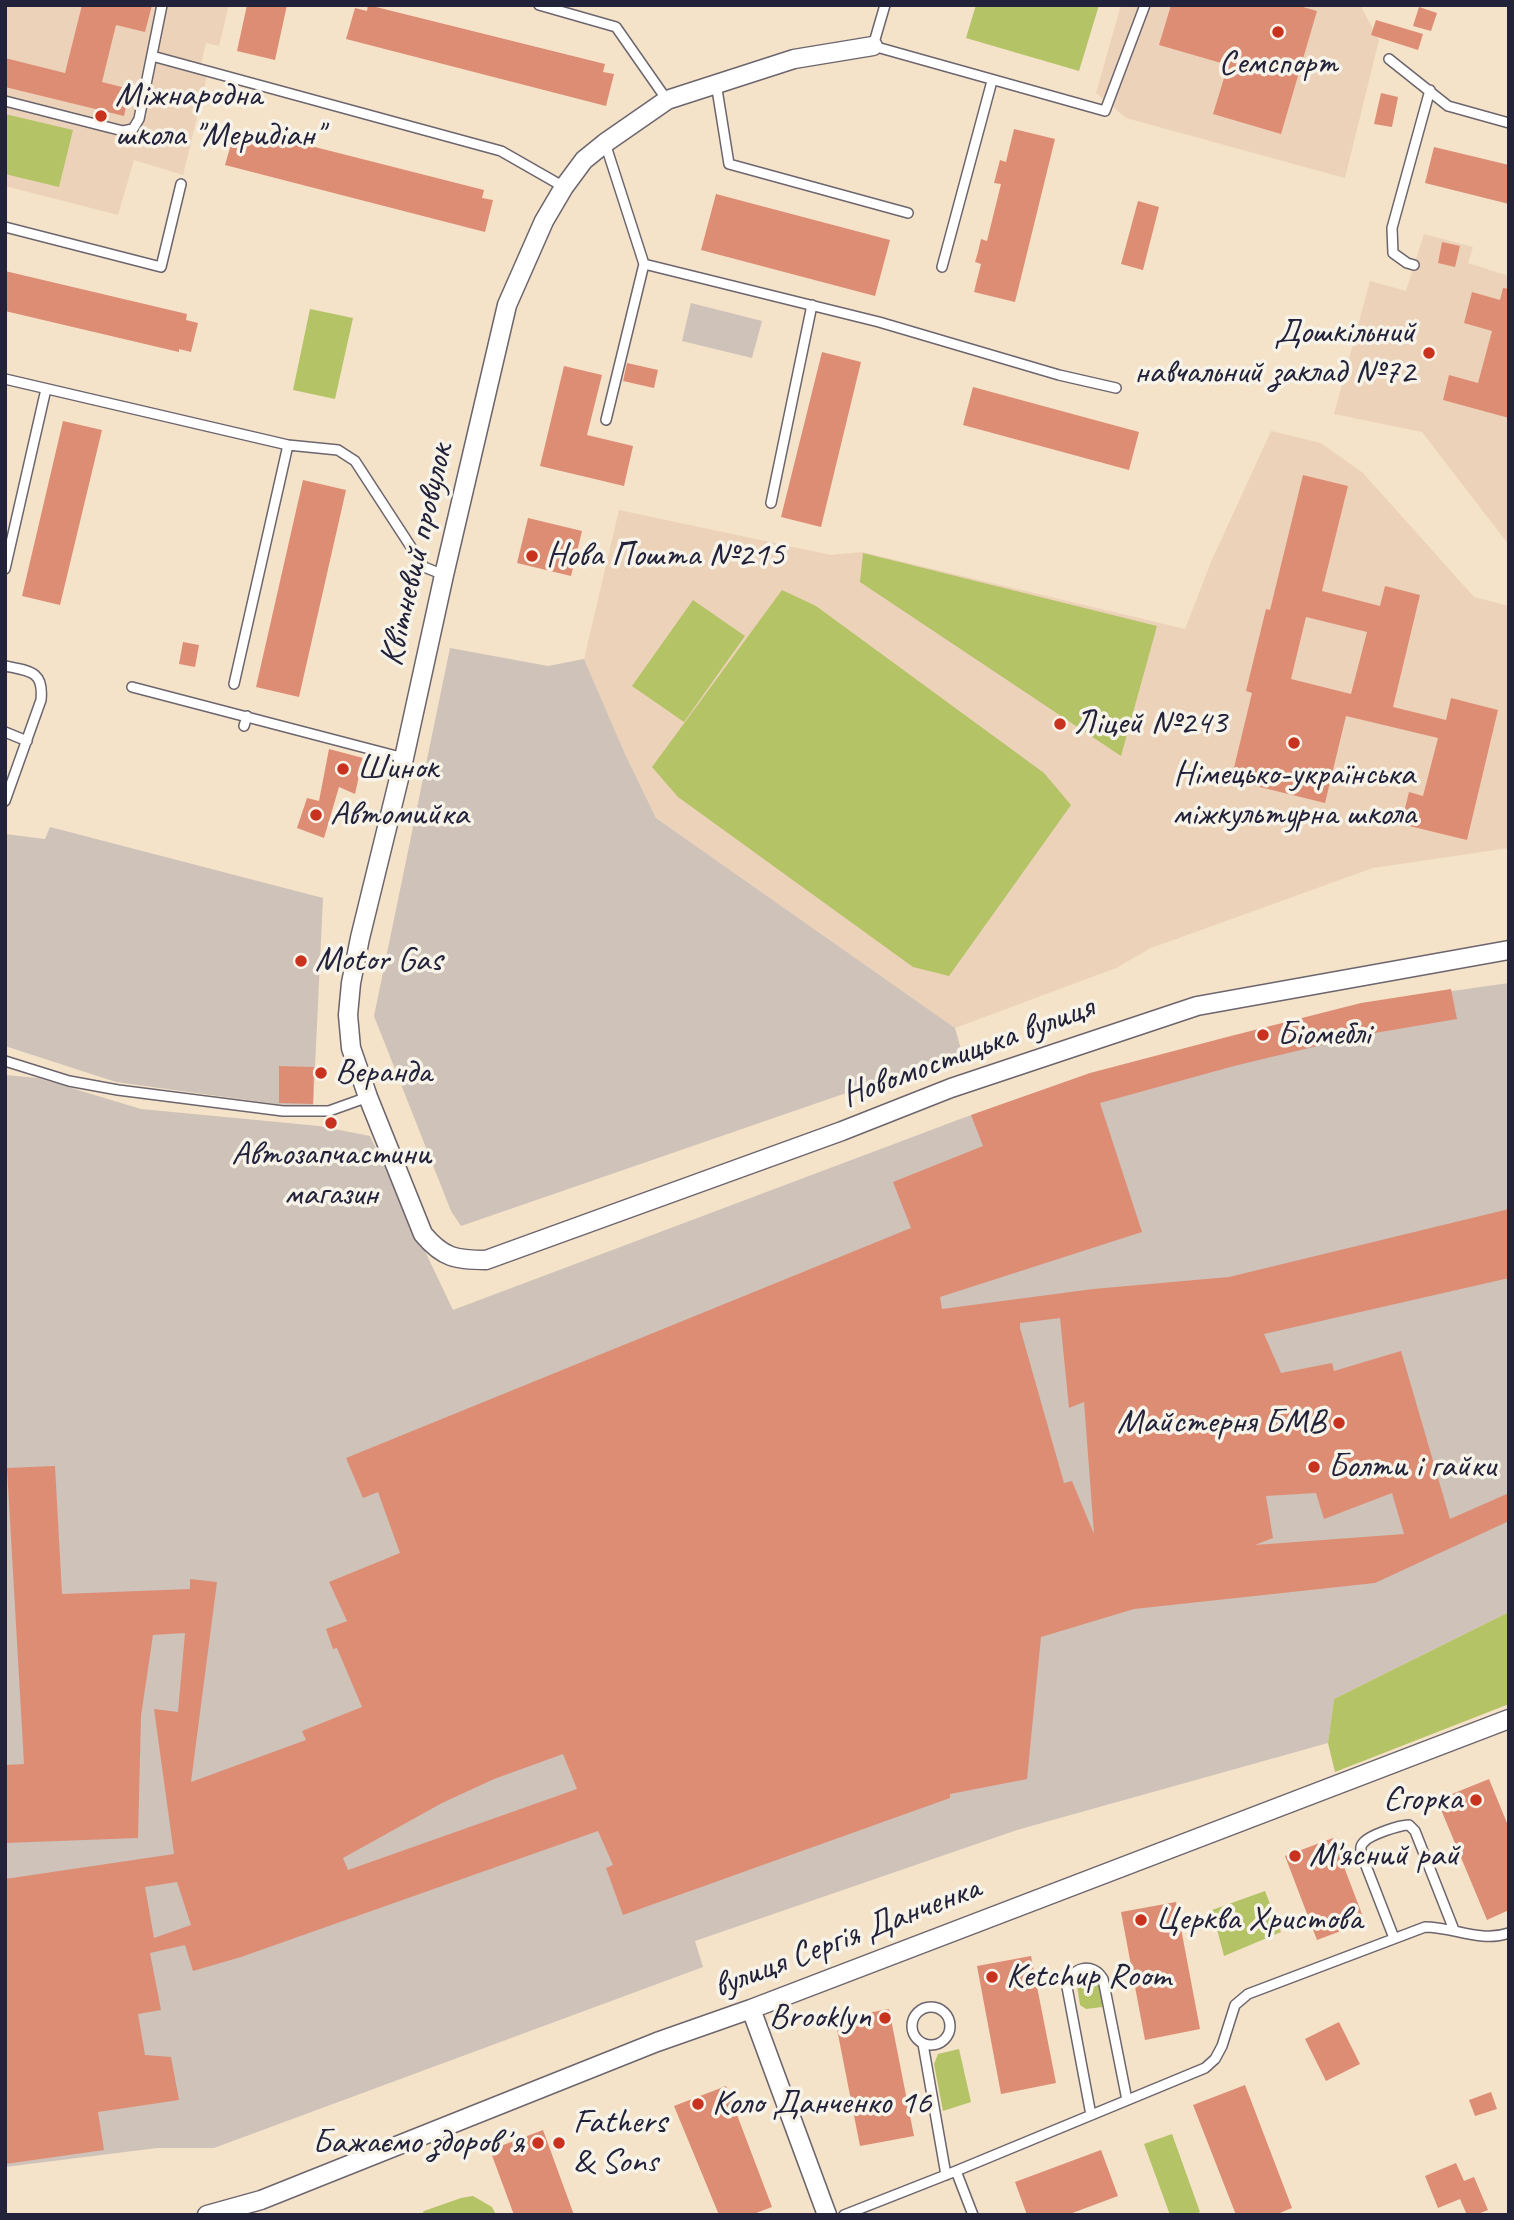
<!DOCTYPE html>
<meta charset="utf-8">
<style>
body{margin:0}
#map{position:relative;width:1514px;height:2220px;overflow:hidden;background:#f4e2c9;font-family:Caveat,sans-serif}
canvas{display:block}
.frame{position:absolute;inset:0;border:7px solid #22223b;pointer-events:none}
</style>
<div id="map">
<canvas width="1514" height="2220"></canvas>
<div class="frame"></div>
</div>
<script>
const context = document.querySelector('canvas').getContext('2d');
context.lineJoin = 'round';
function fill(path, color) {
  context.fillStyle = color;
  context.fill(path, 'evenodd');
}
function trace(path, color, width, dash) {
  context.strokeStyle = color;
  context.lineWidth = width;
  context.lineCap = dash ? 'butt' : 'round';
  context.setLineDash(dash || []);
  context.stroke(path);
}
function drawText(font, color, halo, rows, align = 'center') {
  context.font = font + ' Caveat,sans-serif';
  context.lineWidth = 7;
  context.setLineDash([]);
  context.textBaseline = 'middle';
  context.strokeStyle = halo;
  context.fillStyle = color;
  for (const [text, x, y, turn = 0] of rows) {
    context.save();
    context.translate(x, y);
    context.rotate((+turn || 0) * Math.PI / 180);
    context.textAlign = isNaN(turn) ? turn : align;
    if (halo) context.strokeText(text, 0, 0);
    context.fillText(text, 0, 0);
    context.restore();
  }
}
fill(new Path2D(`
 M 5,5 L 229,5 L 219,46 L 206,43 L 201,64 L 208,72 L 183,175 L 134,160 L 118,215 L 5,186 Z
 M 1121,5 L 1360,5 L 1379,40 L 1345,178 L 1126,118 L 1096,93 Z
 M 1424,234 L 1473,247 L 1468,263 L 1509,276 L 1509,545 L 1422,432 L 1334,414 L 1370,281 L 1406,291 Z
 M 1271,431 L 1321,443 L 1363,473 L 1474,597 L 1509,606 L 1509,848 L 1373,868 L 1151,948 L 1116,968 L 955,1028 L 656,818 L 625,754 L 584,659 L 619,510 L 831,555 L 862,552 L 1185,629 L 1211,562 Z`), '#ecd2b9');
fill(new Path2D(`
 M 691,303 L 762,321 L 752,358 L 682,341 Z
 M 450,648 L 548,666 L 584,659 L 625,754 L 656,818 L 955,1028 L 962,1053 L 461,1226 L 451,1211 L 374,1016 Z
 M 50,827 L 323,898 L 313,1109 L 116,1082 L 5,1046 L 5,834 L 45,839 Z
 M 1509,983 L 1509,1612 L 1334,1699 L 1328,1743 L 1017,1830 L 695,1941 L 703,1967 L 214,2148 L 157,2148 L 5,2167 L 5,1075 L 38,1078 L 141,1109 L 319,1126 L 370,1136 L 453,1310 L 963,1118 L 1091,1074 L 1360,1004 Z`), '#cec2b9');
fill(new Path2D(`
 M 976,5 L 1099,5 L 1079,71 L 966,38 Z
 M 5,114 L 73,130 L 59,187 L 5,174 Z
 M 310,309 L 353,318 L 335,399 L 293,390 Z
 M 863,553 L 1157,626 L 1121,756 L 860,582 Z
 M 782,590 L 816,606 L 1044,773 L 1071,805 L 949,976 L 913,967 L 678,797 L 652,767 Z
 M 693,600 L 745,636 L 684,722 L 632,686 Z
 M 1509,1612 L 1509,1704 L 1335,1772 L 1328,1743 L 1334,1699 Z
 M 1265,1891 L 1281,1932 L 1224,1956 L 1212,1910 Z
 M 1086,1977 L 1095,1978 C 1103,1986 1105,1996 1102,2007 L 1086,2009 L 1080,2005 L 1077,1986 L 1079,1980 Z
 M 959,2049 L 971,2102 L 943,2111 L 934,2064 L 938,2054 Z
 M 1172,2134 L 1200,2212 L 1193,2215 L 1170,2215 L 1144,2144 Z
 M 473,2196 L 492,2207 L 496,2215 L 421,2215 L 424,2211 L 461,2198 Z`), '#b4c366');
fill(new Path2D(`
 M 82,5 L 152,5 L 145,32 L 116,25 L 102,82 L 130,89 L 124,116 L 5,87 L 5,58 L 65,73 Z
 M 247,5 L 287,5 L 275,60 L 237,51 Z
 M 368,5 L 605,64 L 603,72 L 614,74 L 606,106 L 346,39 L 355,8 L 367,11 Z
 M 1171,5 L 1296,5 L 1317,11 L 1281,134 L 1213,114 L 1228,65 L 1159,45 Z
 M 1419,7 L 1437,13 L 1431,31 L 1413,26 Z
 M 1376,20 L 1423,34 L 1418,50 L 1371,35 Z
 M 1381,93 L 1398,97 L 1392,127 L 1374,124 Z
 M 1014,129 L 1055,139 L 1015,302 L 974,292 L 981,264 L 975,262 L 978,252 L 981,239 L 987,241 L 1001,184 L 994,183 L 1000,160 L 1006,162 Z
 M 248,130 L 484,190 L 482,198 L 493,200 L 485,232 L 225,165 L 234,134 L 246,137 Z
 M 1434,147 L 1509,165 L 1509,204 L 1425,183 Z
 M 716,194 L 890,240 L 875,296 L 701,250 Z
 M 1138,201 L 1159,207 L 1143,270 L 1121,264 Z
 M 1442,242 L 1460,246 L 1455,267 L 1438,263 Z
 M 5,271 L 187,314 L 186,320 L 198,323 L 191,352 L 179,349 L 179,352 L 5,311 Z
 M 1503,288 L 1509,289 L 1509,418 L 1443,400 L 1449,375 L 1478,383 L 1492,331 L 1464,323 L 1472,292 L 1500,300 Z
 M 822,352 L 861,362 L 821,527 L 781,517 Z
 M 627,363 L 658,370 L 654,388 L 623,381 Z
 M 564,366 L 602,375 L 587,435 L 633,446 L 624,486 L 540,466 Z
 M 973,387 L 1139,432 L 1129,470 L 963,425 Z
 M 63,421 L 102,430 L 60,605 L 22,596 Z
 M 1303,475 L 1348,486 L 1322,591 L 1380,606 L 1385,586 L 1420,595 L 1393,707 L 1446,720 L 1451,698 L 1498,710 L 1467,840 L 1401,824 L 1409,792 L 1423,796 L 1438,738 L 1346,716 L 1325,803 L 1231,780 L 1252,693 L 1246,691 L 1266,609 L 1270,610 ZM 1306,617 L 1367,632 L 1351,694 L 1291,679 Z
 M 303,480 L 346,490 L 299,697 L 256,687 Z
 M 528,518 L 582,531 L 571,576 L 517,563 Z
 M 183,642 L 199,645 L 195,667 L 179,664 Z
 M 329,749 L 363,758 L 355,794 L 339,787 L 324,838 L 297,828 L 307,798 L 319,801 Z
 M 1451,989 L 1457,1019 L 1363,1035 L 1234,1066 L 1100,1103 L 1142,1232 L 940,1297 L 942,1309 L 1093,1289 L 1229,1277 L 1509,1209 L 1509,1278 L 1264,1334 L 1281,1373 L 1332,1363 L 1334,1371 L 1401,1351 L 1450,1519 L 1509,1493 L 1509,1521 L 1375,1583 L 1134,1609 L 1041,1637 L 1027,1779 L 950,1794 L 950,1798 L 623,1915 L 606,1868 L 613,1865 L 598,1831 L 241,1957 L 193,1971 L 185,1945 L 150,1953 L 161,2010 L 138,2014 L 145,2055 L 171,2057 L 179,2100 L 98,2112 L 104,2150 L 5,2164 L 5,1879 L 174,1854 L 154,1709 L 178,1712 L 185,1633 L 153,1635 L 141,1716 L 138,1838 L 5,1843 L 5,1765 L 24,1764 L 7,1468 L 55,1466 L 62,1594 L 190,1589 L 190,1579 L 217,1582 L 191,1782 L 306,1740 L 302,1731 L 362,1707 L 337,1648 L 333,1649 L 326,1629 L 347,1621 L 329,1582 L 400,1553 L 378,1492 L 363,1498 L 346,1458 L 911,1228 L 893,1182 L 983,1146 L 971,1115 L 1090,1073 L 1227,1037 L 1361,1003 ZM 1060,1318 L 1069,1408 L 1084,1402 L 1094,1534 L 1072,1481 L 1064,1483 L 1020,1328 L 1020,1323 ZM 1316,1493 L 1324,1519 L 1392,1493 L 1404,1534 L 1255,1545 L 1273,1538 L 1266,1496 ZM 563,1754 L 577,1789 L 348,1870 L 343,1858 L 442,1803 L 494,1779 ZM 177,1882 L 191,1925 L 154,1938 L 145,1887 Z
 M 279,1066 L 314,1067 L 313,1104 L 279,1103 Z
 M 1489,1779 L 1509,1828 L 1509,1910 L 1487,1920 L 1437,1800 Z
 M 1333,1838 L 1365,1922 L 1317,1940 L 1285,1856 Z
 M 1176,1902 L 1200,2029 L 1145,2040 L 1121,1912 Z
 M 1031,1956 L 1056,2083 L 1001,2094 L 977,1966 Z
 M 889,2009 L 914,2136 L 860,2146 L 835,2019 Z
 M 1339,2022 L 1360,2064 L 1326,2081 L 1305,2039 Z
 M 1245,2085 L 1292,2208 L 1275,2215 L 1236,2215 L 1193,2105 Z
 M 726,2086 L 772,2207 L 751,2215 L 719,2215 L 674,2106 Z
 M 1491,2092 L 1497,2109 L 1475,2116 L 1469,2100 Z
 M 543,2130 L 574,2215 L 514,2215 L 490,2150 Z
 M 1101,2150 L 1118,2196 L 1067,2215 L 1027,2215 L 1015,2182 Z
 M 1456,2163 L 1464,2181 L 1474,2177 L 1488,2210 L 1475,2215 L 1467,2215 L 1460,2199 L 1438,2208 L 1425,2176 Z`), '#de8d75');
const lane = new Path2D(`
 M 539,5 L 616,27 L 667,100
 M 885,5 L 873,46 L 1105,111 L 1145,5
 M 152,56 L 501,151 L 564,187
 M 1389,59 L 1448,106 L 1509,123
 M 716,83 L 729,164 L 908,213
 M 5,101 L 123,131 L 133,129 L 139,119 L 162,5
 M 605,143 L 644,264 L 606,420
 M 5,227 L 161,267 L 181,184
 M 644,264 L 879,322 L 1059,375 L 1116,388
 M 1414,265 L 1407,263 L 1393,253 L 1392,228 L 1430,90
 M 942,267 L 992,81
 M 5,379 L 288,445 L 338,450 L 355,461 L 424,567 L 444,575
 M 771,503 L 812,305
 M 5,569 L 46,389
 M 5,666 C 30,671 44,671 41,700 L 5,801
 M 234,684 L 288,445
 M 132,687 L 404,758
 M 244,726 L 247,716
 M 5,732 L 27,741
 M 5,1061 L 69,1081 L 118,1090 L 283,1111 L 329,1111 L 368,1097
 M 1394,1938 L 1361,1853 C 1361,1848 1360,1846 1364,1842 C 1370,1835 1399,1825 1409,1825 L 1415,1831 L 1454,1930
 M912 2026a19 19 0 1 1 38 0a19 19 0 1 1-38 0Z
 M 923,2044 L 946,2175
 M 1091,2115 L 1067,1987 C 1070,1967 1093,1961 1103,1979 L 1127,2100
 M 956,2171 L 973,2215
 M 844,2215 L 956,2171 L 1205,2068 L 1215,2059 L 1222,2046 L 1235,2005 L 1248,1994 L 1425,1927 C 1454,1927 1480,1943 1509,1933`);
const street = new Path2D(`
 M 873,46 L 794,59 L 667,100 L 605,143 L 584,160 L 564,187 L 544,221 L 507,305 L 444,575 L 404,758 L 360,938 L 351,983 L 348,1015 L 351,1048 L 368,1097 L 423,1234 C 443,1258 456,1260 486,1260 L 842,1131 L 951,1088 L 1197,1006 L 1509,950
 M 751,2009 L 827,2215
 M 207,2215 L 261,2200 L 657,2042 L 751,2009 L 1509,1719`);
trace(lane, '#6c656d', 12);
trace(street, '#6c656d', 21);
trace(lane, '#fff', 9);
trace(street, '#fff', 18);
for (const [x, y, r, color] of [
 [1278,32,7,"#c8321e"],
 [101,116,7,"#c8321e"],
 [1429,353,7,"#c8321e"],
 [532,556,7,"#c8321e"],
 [1060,724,7,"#c8321e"],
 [1294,743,7,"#c8321e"],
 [343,769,7,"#c8321e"],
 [316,815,7,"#c8321e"],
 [301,961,7,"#c8321e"],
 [1263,1035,7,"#c8321e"],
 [321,1073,7,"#c8321e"],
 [331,1123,7,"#c8321e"],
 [1339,1423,7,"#c8321e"],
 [1314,1467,7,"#c8321e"],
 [1476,1800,7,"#c8321e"],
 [1295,1856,7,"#c8321e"],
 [1141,1920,7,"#c8321e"],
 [992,1977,7,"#c8321e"],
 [885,2018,7,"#c8321e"],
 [698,2104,7,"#c8321e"],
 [538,2143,7,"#c8321e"],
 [559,2143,7,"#c8321e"]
]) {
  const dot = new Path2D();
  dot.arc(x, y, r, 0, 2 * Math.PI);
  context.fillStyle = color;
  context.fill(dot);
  trace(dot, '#f7f3e8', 2.5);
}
drawText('35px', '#22223b', '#f7f3e8', [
 ["Семспорт",1278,64,"center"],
 ["Міжнародна",115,96],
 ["школа \"Меридіан\"",115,136],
 ["Дошкільний",1415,333,"right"],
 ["навчальний заклад №72",1415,373,"right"],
 ["Нова Пошта №215",546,556],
 ["Ліцей №243",1074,724],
 ["Шинок",357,769],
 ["Німецько-українська",1294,775,"center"],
 ["міжкультурна школа",1294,815,"center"],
 ["Автомийка",330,815],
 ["Motor Gas",315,961],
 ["Біомеблі",1277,1035],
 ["Веранда",335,1073],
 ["Автозапчастини",331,1155,"center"],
 ["магазин",331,1195,"center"],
 ["Майстерня БМВ",1325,1423,"right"],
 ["Болти і гайки",1328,1467],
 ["Єгорка",1462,1800,"right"],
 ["М'ясний рай",1309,1856],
 ["Церква Христова",1155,1920],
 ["Ketchup Room",1006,1977],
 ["Brooklyn",871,2018,"right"],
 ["Коло Данченко 16",712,2104],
 ["Fathers",573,2123],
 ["& Sons",573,2163],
 ["Бажаємо здоровʼя",524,2143,"right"]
], 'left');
drawText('35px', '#22223b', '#f7f3e8', [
 ["Квітневий провулок",417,555,-77],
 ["Новомостицька вулиця",968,1052,-20],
 ["вулиця Сергія Данченка",847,1938,-21]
]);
</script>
